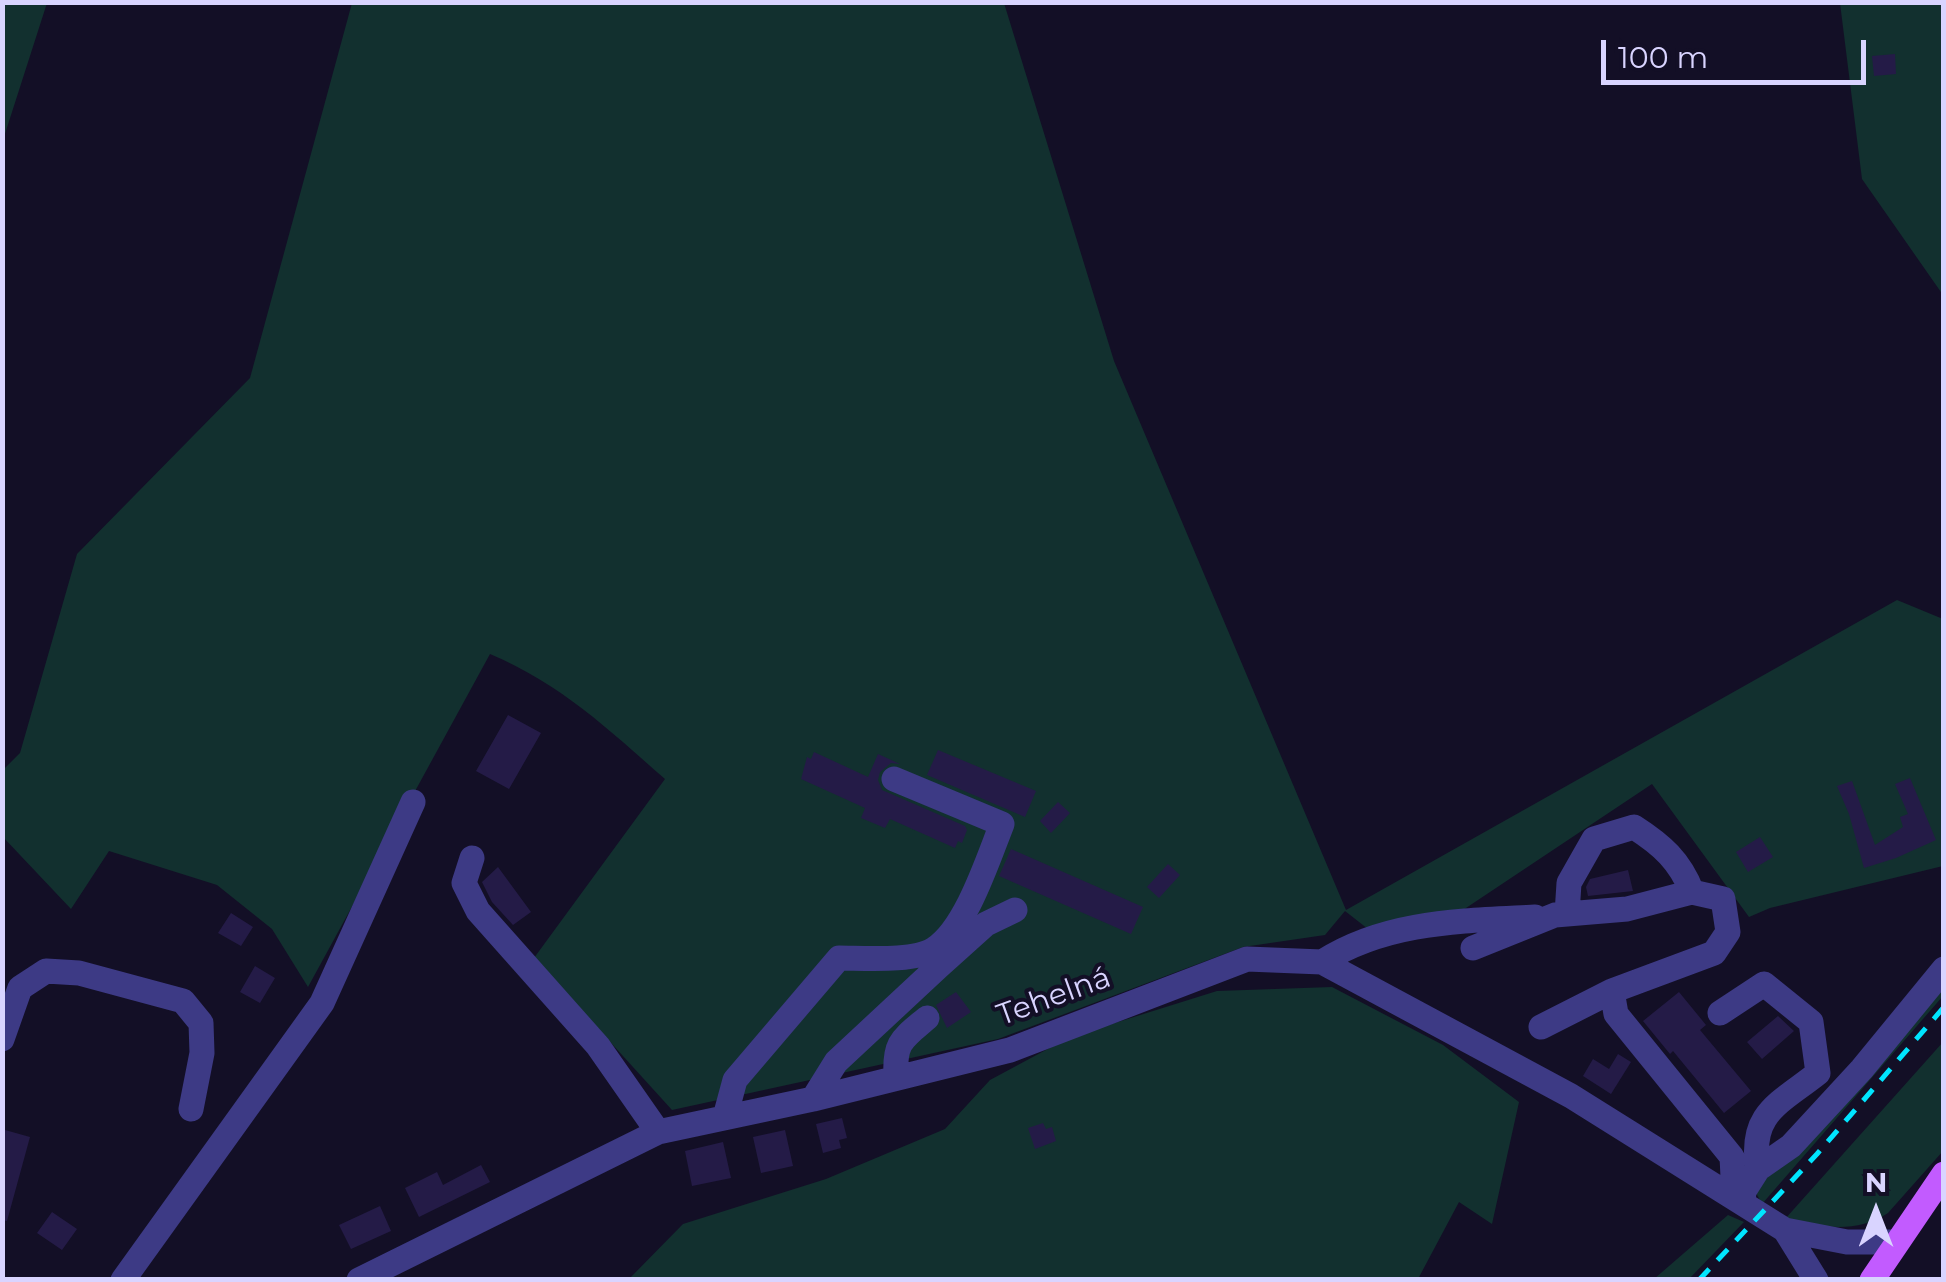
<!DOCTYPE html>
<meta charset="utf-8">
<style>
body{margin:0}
#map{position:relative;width:1946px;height:1282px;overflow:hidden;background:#130f26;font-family:Montserrat,sans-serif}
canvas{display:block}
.frame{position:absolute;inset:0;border:5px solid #d9d4ff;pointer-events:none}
.north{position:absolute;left:1826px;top:1162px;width:100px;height:100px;-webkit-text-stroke:8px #130f26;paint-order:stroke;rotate:0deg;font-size:28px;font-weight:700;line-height:40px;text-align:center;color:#d9d4ff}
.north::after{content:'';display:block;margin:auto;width:35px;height:45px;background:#d9d4ff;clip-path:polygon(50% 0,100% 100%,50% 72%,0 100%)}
.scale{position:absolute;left:1601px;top:40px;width:265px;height:45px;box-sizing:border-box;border:5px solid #d9d4ff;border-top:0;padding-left:12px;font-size:30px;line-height:35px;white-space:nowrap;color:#d9d4ff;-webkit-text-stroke:8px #130f26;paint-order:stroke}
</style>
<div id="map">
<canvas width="1946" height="1282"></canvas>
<div class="frame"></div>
<div class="north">N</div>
<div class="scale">100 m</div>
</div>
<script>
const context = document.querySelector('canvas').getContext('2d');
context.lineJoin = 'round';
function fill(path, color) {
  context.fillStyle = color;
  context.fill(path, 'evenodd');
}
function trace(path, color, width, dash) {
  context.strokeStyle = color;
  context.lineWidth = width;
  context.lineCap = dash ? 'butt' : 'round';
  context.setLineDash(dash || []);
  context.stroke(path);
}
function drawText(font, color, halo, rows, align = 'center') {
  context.font = font + ' Montserrat,sans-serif';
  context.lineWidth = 8;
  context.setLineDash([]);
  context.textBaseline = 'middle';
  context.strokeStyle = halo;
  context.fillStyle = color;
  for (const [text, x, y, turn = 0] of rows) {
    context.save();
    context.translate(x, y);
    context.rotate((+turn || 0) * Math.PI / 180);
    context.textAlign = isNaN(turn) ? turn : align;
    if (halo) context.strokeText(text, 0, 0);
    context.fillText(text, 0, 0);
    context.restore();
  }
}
fill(new Path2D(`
 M 3,2 L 47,3 L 3,140 L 2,3 Z
 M 352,3 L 1004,3 L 1114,361 L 1346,910 L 1897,600 L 1943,619 L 1943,866 L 1770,908 L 1749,917 L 1652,784 L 1460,912 L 1368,929 L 1345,911 L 1325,935 L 1243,947 L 998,1039 L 672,1110 L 534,958 L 665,779 C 608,729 561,684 490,654 L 308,987 L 272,929 L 217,885 L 109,851 L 71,909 L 3,837 L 3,770 L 20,753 L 77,554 L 250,378 Z
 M 1840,3 L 1943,3 L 1943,295 L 1862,179 Z
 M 1943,977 L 1943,996 L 1762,1204 L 1755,1191 Z
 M 1332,987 L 1443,1045 L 1519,1102 L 1492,1224 L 1459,1202 L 1418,1279 L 629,1279 L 683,1224 L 826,1179 L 945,1129 L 990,1080 L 1070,1037 L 1217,991 Z
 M 1943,1042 L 1943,1151 L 1888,1213 C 1858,1234 1818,1227 1785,1219 Z
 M 1728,1215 L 1744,1222 L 1689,1279 L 1654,1279 Z`), '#12302f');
fill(new Path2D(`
 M 1895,54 L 1896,74 L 1874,76 L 1872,56 Z
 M 508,715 L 541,733 L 509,789 L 476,771 Z
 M 938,750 L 1036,791 L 1025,817 L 927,775 Z
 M 814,752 L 868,777 L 878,754 L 900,764 L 891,763 L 880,772 L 878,780 L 882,790 L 965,826 L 967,830 L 962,843 L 958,841 L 955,848 L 890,819 L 885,828 L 861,818 L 865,808 L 801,779 L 807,757 L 811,759 Z
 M 1910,778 L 1936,840 L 1896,858 L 1864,868 L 1849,814 L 1837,786 L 1852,781 L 1875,845 L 1903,827 L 1900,817 L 1908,814 L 1895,784 Z
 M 1058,802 L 1070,813 L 1051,833 L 1040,821 Z
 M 1760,837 L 1773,857 L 1748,872 L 1736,852 Z
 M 1011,849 L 1143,907 L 1131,934 L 999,876 Z
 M 1168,864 L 1180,875 L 1159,898 L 1147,887 Z
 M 498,867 L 531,912 L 513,925 L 492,902 L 482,882 Z
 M 1628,870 L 1633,891 L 1588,896 L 1586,887 L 1590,879 Z
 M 231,913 L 253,927 L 241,946 L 218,933 Z
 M 255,966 L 275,978 L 260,1003 L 240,992 Z
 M 956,992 L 971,1012 L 947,1028 L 936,1005 Z
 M 1679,992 L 1706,1025 L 1700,1030 L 1751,1091 L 1724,1113 L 1673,1051 L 1670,1054 L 1643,1021 Z
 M 1778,1016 L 1794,1031 L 1762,1059 L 1747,1042 Z
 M 1618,1054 L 1631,1062 L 1611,1094 L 1583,1076 L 1593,1059 L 1609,1069 Z
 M 842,1118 L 847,1138 L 839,1140 L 841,1148 L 823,1153 L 816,1124 Z
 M 1043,1123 L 1046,1129 L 1052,1127 L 1056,1141 L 1035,1149 L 1028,1128 Z
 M 5,1130 L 30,1137 L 7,1221 L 2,1220 Z
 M 785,1130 L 793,1166 L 761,1173 L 753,1137 Z
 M 723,1142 L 731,1178 L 692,1186 L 685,1151 Z
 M 481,1165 L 490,1182 L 419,1217 L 405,1188 L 437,1172 L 443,1185 Z
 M 380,1206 L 391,1231 L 351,1249 L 339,1225 Z
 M 52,1212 L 77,1229 L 62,1250 L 37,1233 Z`), '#241b47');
trace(new Path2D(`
 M 472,858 L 464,883 L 478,911 L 598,1046 L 658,1132
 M 1567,914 L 1569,883 L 1594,839 L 1634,827 C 1662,845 1680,861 1692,892
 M 1473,948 L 1555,915 L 1627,909 L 1692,892 L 1723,899 L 1728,932 L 1714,953 L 1612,991 L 1616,1014 L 1732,1157 L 1734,1197
 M 1322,962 C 1386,921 1461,921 1535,917
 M 1720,1013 L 1764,984 L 1811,1022 L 1818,1073 C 1779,1104 1749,1113 1758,1169
 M 1541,1027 L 1612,991
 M 2,1039 L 20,988 L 46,971 L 79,973 L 183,1001 L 201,1023 L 202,1053 L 191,1109
 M 896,1077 C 894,1042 902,1039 927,1018
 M 813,1099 L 836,1062 L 938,967 L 986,924 L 1015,910
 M 725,1117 L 735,1080 L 839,958 C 863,958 915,962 934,949 C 966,929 988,859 1002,824 L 894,779
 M 1743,1202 L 1744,1191 L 1758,1169 L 1791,1146 L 1862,1069 L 1944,969
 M 1785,1230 L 1816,1280
 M 123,1280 L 322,1003 L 413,802
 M 359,1280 L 658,1132 L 813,1099 L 1010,1050 L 1247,959 L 1322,962 L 1571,1096 L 1785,1230 L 1847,1242 L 1896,1242`), '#3d3a85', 25);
trace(new Path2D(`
 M 1872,1280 L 1944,1174`), '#c25bff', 25);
trace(new Path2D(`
 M 1699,1280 L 1817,1154 L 1944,1007`), '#00e5ff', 5, [15, 12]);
drawText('30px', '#d9d4ff', '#130f26', [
 ["Tehelná",1054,997,-20]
]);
</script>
